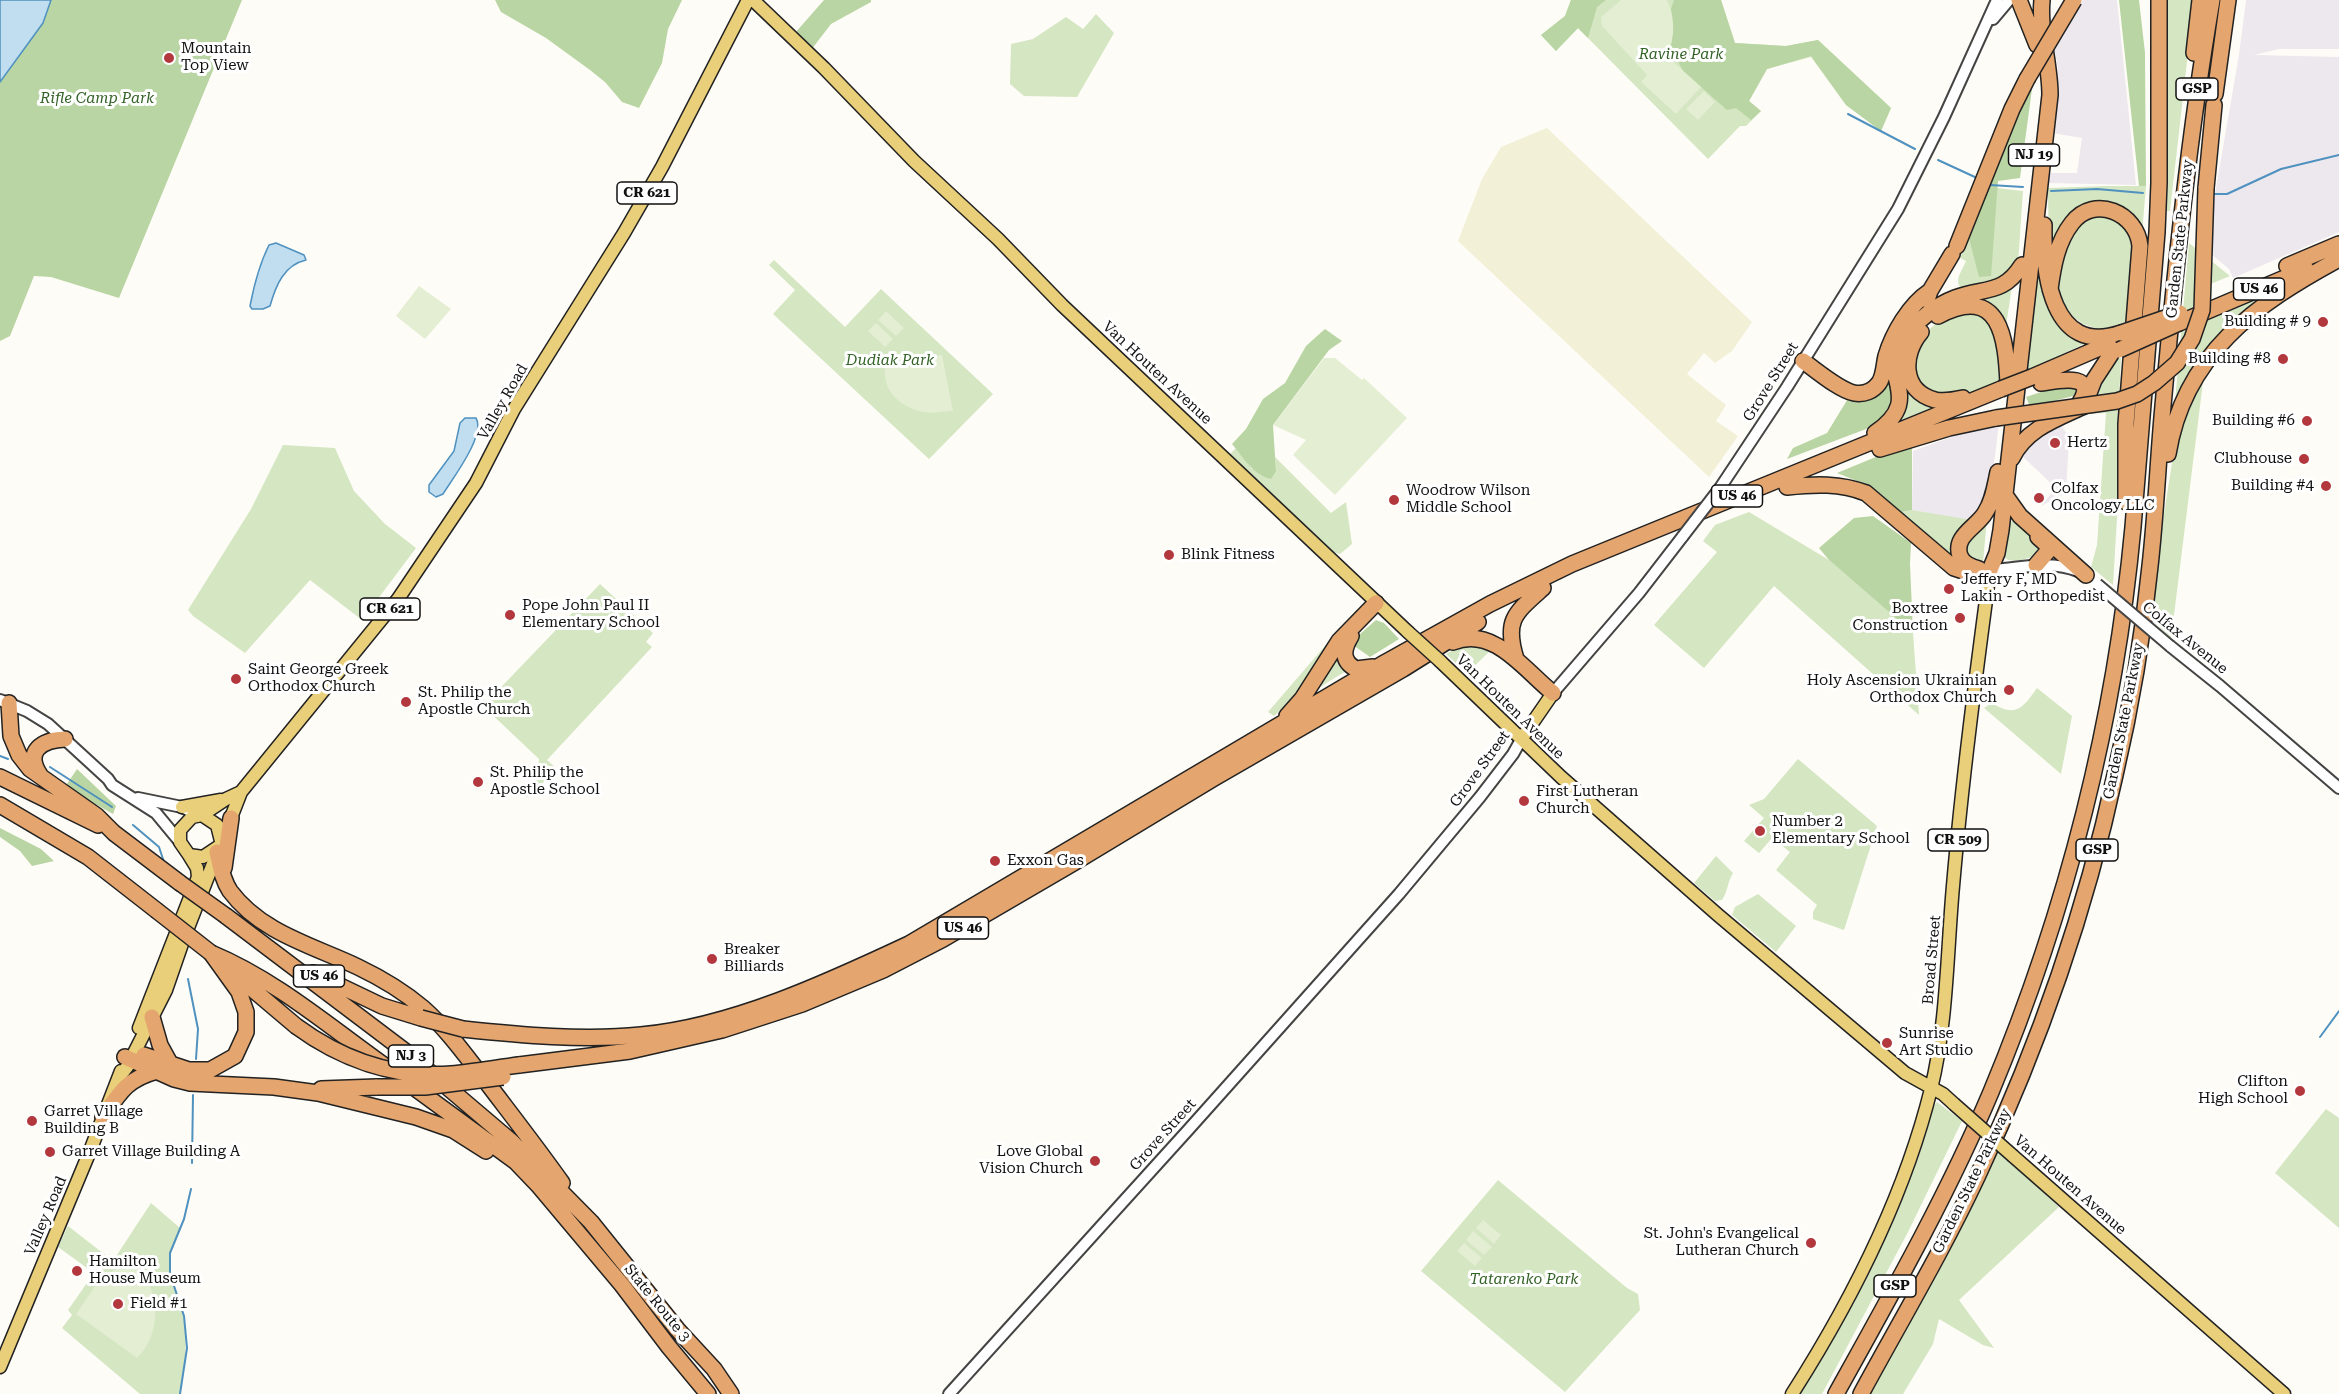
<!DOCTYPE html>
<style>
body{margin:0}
canvas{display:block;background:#fefcf6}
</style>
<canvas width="2339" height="1394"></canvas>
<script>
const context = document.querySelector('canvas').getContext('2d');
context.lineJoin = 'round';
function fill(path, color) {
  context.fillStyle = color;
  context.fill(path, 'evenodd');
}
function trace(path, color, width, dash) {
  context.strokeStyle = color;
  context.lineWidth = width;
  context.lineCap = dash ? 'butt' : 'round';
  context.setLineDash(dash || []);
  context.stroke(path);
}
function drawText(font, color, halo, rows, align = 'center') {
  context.font = font + ' "Roboto Serif",serif';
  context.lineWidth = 6;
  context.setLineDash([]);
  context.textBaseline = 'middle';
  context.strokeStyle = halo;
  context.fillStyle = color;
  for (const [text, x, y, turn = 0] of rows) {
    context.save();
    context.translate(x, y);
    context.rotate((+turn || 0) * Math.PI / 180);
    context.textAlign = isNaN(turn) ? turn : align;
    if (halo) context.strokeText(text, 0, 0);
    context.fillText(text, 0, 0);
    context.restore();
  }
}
fill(new Path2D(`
 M 2083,0 L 2117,0 L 2136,185 L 2048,183 L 2048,173 L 2077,173 L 2082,138 L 2052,133 L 2058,68 L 2054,47 Z
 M 2246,0 L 2339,0 L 2339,49 L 2279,49 L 2254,55 L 2339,57 L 2339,232 L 2233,278 L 2229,269 L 2209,252 L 2210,223 L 2239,55 Z
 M 1999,423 L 1990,496 L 1974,521 L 1912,510 L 1913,451 L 1985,425 Z
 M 2061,425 L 2069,437 L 2066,493 L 2041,506 L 2056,488 L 2020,454 L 2040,435 Z`), '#ede7ee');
fill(new Path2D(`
 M 1547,128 L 1752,322 L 1732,351 L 1715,363 L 1704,353 L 1687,374 L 1726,405 L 1716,421 L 1738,436 L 1709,477 L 1458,241 L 1482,179 L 1501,147 Z`), '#f2f0d7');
fill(new Path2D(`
 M 1571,0 L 1721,0 L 1735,43 L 1786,46 L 1818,40 L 1891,108 L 1881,131 L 1846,105 L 1811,57 L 1767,69 L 1749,101 L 1761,111 L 1746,126 L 1740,126 L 1708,159 L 1578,28 L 1556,51 L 1541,35 L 1565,16 Z
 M 2166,0 L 2194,0 L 2170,211 L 2166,211 Z
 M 1096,14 L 1114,33 L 1077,97 L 1024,96 L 1010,84 L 1011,44 L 1033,39 L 1066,17 L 1083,29 Z
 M 2106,186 L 2146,186 L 2142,233 L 2124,207 L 2092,201 L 2071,213 L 2049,257 L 2048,188 Z
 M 1997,188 L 2023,191 L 2018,263 L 2012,276 L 1962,289 C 1953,281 1962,271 1966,261 L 1958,257 L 1961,247 L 1996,194 Z
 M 2102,213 L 2121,217 L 2136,244 L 2130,312 L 2125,322 L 2101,330 L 2083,324 L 2069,314 L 2060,300 L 2055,280 L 2070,230 L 2084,217 Z
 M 2039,229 C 2041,254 2039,297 2054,317 C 2062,327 2078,335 2088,342 L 2024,372 Z
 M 2189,243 L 2230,276 L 2196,290 L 2206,319 L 2282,283 L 2201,360 L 2175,402 Z
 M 774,260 L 845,327 L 881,289 L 993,394 L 929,459 L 773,314 L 795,290 L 769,265 Z
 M 2012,286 L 2006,326 L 1962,298 Z
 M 1973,311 L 1994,324 L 2002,381 L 1982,390 L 1947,397 L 1922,389 L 1911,365 C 1931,322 1927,324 1973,311 Z
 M 2121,358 L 2118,416 L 2120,468 L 2113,585 L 2091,567 L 2097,545 L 2106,413 L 2082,414 L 2109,359 Z
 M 1903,365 L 1943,406 L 1890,427 Z
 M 2197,381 L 2203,382 L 2171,639 L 2148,616 L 2179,418 Z
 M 283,445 L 335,448 L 354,491 L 385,524 L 416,548 L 362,620 L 310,580 L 245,653 L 193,616 L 188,610 L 251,509 Z
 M 1236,448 L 1252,469 L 1276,471 L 1275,457 L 1331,513 L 1346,502 L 1352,544 L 1340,554 L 1333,552 L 1229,455 Z
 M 1912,510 L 1972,520 L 1954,562 L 1903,517 L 1902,512 Z
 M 1749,512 L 1829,560 L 1913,633 L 1919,715 L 1774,586 L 1704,668 L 1654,625 L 1717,552 L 1703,541 L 1715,525 Z
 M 1987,519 L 1983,562 L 1980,563 L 1964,554 L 1966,541 Z
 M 2013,521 L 2018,523 L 2042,544 L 2039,555 C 2027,558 2010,566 2002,555 L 2009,522 Z
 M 600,584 L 653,633 L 646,642 L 652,647 L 547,760 L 557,769 L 528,797 L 526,796 L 527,793 L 538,769 L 539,759 L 483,706 Z
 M 1356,610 L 1361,611 L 1300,694 L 1274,716 L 1268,712 Z
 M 1474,645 L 1491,650 L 1467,673 L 1446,654 L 1460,646 Z
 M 1338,651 L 1346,671 L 1309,694 Z
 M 2037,688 L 2072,716 L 2061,774 L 1984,708 L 1992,703 C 2016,718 2023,708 2037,688 Z
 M 1798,759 L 1877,826 L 1844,930 L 1813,919 L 1813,912 L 1817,905 L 1776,870 L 1790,852 L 1772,838 L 1759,853 L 1744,841 L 1764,818 L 1749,805 L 1764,799 Z
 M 1716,856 L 1733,873 C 1727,883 1728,891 1722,900 L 1715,901 L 1694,883 Z
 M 1758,894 L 1796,926 L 1776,952 L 1732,915 L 1735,907 Z
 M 1937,1102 L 1962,1121 L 1908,1232 L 1822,1394 L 1800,1394 L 1838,1330 L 1886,1237 L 1910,1179 L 1928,1113 Z
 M 2326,1109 L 2339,1118 L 2339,1228 L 2275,1173 Z
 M 1995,1147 L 2059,1207 L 1959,1300 L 1994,1348 L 1983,1345 L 1939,1319 L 1933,1344 L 1903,1394 L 1870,1394 L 1953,1235 Z
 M 1498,1180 L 1627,1288 L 1638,1294 L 1640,1310 L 1565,1392 L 1421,1271 Z
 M 151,1203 L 180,1228 C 159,1273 178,1279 184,1319 C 188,1345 184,1368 180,1394 L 140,1394 L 62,1328 L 72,1315 L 68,1310 L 94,1273 L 58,1247 L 68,1226 L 113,1261 Z`), '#d4e6c2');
fill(new Path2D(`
 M 51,0 L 242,0 L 119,298 L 51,277 L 34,276 L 10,336 L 0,341 L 0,82 L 43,23 Z
 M 495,0 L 682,0 L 668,29 L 662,63 L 639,108 L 622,102 L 605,82 L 590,70 L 546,38 L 501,12 Z
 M 824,0 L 871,0 L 871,2 L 831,24 L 811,50 L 795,33 Z
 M 1571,0 L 1606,0 L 1597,7 L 1588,38 L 1578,28 L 1556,51 L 1541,35 L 1565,16 Z
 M 1674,0 L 1721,0 L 1735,43 L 1786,46 L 1818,40 L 1891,108 L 1881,131 L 1846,105 L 1811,56 L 1767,69 L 1749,101 L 1761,111 L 1751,120 L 1736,108 L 1727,110 L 1683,71 L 1671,47 L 1673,28 L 1671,9 Z
 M 2119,0 L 2139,0 L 2145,53 L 2146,186 L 2139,186 Z
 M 2034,74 L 2020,178 L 1998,181 L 1991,276 L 1979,277 L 1968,234 Z
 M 1325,329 L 1342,341 L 1329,350 L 1273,425 L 1276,471 L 1271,479 C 1252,474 1244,458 1232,444 L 1246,429 L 1263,399 L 1285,383 L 1306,346 Z
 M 1884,381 L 1893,389 L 1889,412 L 1866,429 L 1787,459 L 1793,448 L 1827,433 L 1849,397 Z
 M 2065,384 L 2075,386 L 2077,395 L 2030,407 L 2026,397 Z
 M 1912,442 L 1912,510 L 1902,512 L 1867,485 L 1837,473 Z
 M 1873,516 L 1911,543 L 1910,564 L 1913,633 L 1829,560 L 1819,548 L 1854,518 Z
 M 1376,620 L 1384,623 L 1399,639 L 1370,657 L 1350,643 Z
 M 77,769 L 116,806 L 113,814 L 65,787 Z
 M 0,828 L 41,849 L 54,861 L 32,866 L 20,851 L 0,837 Z`), '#b9d5a3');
fill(new Path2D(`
 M 1621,0 L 1667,0 C 1675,17 1676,39 1666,55 L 1701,87 L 1676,114 L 1641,82 L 1647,75 L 1602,26 L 1601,17 Z
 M 1704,91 L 1715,102 L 1698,120 L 1686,109 Z
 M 419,286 L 451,309 L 425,339 L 396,316 Z
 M 886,311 L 904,328 L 896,336 L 878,320 Z
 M 876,323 L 893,339 L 885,347 L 868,331 Z
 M 942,355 L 953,411 C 944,411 933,414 924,412 C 902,409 882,391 885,368 L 893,360 Z
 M 1324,358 L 1335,358 L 1362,380 L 1364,378 L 1407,418 L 1335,495 L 1293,455 L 1306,440 L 1273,425 Z
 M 1483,1220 L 1501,1235 L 1494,1244 L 1476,1228 Z
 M 1473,1231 L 1492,1247 L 1484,1255 L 1466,1240 Z
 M 1464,1243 L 1482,1258 L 1475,1266 L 1457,1251 Z
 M 127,1261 C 132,1267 139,1270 144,1276 C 162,1301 158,1338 137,1358 L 76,1314 L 104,1273 L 110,1273 Z`), '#e4eed3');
const water = new Path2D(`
 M 0,0 L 51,0 L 43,23 L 0,82 Z
 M 276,243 L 304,255 L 306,260 C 284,265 276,285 270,306 L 263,309 L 252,309 L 250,306 C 254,285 259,265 269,245 Z
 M 465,418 L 476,418 C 486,435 453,478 443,494 L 436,497 L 429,492 L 429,485 L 454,451 L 460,423 Z`);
fill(water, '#c0def0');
trace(water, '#4f91bf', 1.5);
trace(new Path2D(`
 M 1848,114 L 1915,149
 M 1938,160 L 1977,178
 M 1990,185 L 2023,187
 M 2051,191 L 2097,189 L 2143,193
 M 2211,194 L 2227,194 L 2281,169 L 2339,155
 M 0,756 L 8,759
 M 50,767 L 112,807
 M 133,825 L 159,847 L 164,862
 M 188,979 L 198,1029 L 196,1059
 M 2320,1037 L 2339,1011
 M 192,1163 L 193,1095
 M 180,1394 L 187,1348 L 184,1316 L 170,1274 L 170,1253 L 184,1219 L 191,1189`), '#4f91bf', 2);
const minor = new Path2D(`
 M 1993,19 L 2009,0
 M 1720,488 L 1787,387 L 1898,209 L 1944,117 L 1997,0
 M 1990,570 C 2021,569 2049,559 2078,571
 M 2170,646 L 2220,686 L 2339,788
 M 1553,693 L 1639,593 L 1683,536
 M 0,700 L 27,711 L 48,724 L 108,779 L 112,785 L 156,813 L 180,842
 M 138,798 L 182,807 L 190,811
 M 949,1394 L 1189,1129 L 1399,894 L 1480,797 L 1513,754 L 1522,738`);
const major = new Path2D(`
 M 753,0 L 824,68 L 914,161 L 998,239 L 1062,305 L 1408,632
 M 1440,661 L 1561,777 L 1718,915 L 1905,1073 L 1943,1094 L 1954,1104
 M 1522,738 L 1553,693
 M 182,807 L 221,800
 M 202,815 L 226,799 L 241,792
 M 218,847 L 203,857 L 189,855 L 180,842 L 180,830 L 192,817 L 202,815 L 217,825 L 221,841
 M 139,1028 L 198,877 L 197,868 L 189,855
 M 119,1077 L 127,1067 L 166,990 L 184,938 L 241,792 L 398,599 L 476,483 L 514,409 L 624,233 L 662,167 L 748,0
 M 2013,1156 L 2284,1394
 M 0,1367 L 90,1151 L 121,1071
 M 1792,1394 C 1852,1300 1904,1198 1931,1089 C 1947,1024 1947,953 1953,886 C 1962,781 1976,675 1990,570`);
const highway = new Path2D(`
 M 2019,0 L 2037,45
 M 2194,53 L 2200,0
 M 2215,94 L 2228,0
 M 2206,188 L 2214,105
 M 2044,225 C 2043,272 2051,357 2121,333
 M 1957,246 L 2012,109 L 2027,79
 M 2287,266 L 2339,244
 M 2050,289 C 2053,267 2057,242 2072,223 C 2094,194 2137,213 2140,246 L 2126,424 L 2126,502
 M 1927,300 L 1930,291 L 1952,254
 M 1938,316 C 2001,283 2006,339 2008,384
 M 2179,323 L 2306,269
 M 1921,332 C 1902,354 1901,391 1935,400 C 1945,402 1954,400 1963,398
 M 1803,361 C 1816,370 1839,390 1854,393 C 1864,395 1873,391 1879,383 C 1884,376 1884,364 1886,356 C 1893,333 1909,305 1930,291
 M 2032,377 L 2120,339
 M 2041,383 C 2056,381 2100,371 2079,404
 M 1875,433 C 1927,397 1876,376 1902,340 C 1916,322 1934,306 1955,298 C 1985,287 2003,295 2022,265
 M 1880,449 L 1949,428 L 1996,418
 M 2168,454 C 2184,354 2256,304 2339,259
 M 2012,458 C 2026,429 2056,419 2084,406 L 2094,380 L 2111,354
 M 1787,487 C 1815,484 1840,483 1866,493 L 1954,568 L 1975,575 L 1990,570
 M 2005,495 L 2020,516 L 2086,575
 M 2036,565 L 2048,551 L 2047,545 L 2038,537
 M 1979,569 C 1971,567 1963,564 1960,556 C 1953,536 1977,527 1985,513 C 1993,501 1995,486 1998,472
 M 1990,570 L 1997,553 L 2001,530 L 2050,95 C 2050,63 2039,32 2042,0
 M 1351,636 C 1343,649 1341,661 1356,669 L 1373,667
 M 1453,642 C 1494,625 1525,671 1553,693
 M 1516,659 C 1504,620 1515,613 1543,588
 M 9,703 L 11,736 L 19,755 L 30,769 L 97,816 L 114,833 L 180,883
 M 1287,716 L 1302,699 L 1339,641 L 1376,603
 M 40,775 C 24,751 42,740 65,739
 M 0,777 L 98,825
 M 0,805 L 88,857 L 156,910
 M 217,852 C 220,865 222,879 230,891 C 261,933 314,946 358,967 C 381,978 403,991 423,1008 C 448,1030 468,1059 488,1084 C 513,1117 538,1149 562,1183
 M 224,868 L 231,818
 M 226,916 L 406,1052 L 512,1142 L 591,1222 L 677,1329 L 714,1369 L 731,1394
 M 211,953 C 276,980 331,1028 389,1069
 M 231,971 L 296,1026
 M 313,973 L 382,1006 L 421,1018
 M 152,1017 L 160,1045 L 171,1065
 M 463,1029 C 520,1035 584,1041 641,1035 C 731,1027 828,982 909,944 L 1386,662 L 1490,604 L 1572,564 L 2001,389
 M 144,1055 L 189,1070 L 210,1070 L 235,1056 L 246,1032 L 246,1012 L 239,992 L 211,953
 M 125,1057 L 174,1079 L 190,1083 L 274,1087 L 318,1093 L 416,1117 L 453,1130 L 486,1151
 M 519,1065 L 630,1051 L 722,1030 L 802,1004 L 883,970 L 943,939 L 1075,862 L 1214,778 L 1403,669 L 1478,622
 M 408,1083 L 516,1162 L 538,1185 L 622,1285 L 669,1347 L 708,1394
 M 321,1089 L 377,1087
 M 103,1117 C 120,1092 127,1079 157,1071
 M 1836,1394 C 1891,1295 1947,1196 1991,1092 C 2066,912 2115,721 2133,527 L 2157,232 L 2159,183 L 2159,0
 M 1861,1394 C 1900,1322 1943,1250 1978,1175 C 2038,1047 2085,914 2115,775 C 2131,707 2143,636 2150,566 C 2156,513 2158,459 2163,406 C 2175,270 2189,135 2212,0`);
trace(minor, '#444', 14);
trace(major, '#222', 15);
trace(highway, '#222', 18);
trace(minor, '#fff', 10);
trace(major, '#e9cf7a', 12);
trace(highway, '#e4a56e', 15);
const minorBridge = new Path2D(`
 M 1683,536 L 1720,488
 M 2097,584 L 2170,646`);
const majorBridge = new Path2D(`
 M 1408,632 L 1440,661
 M 1954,1104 L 2013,1156`);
const highwayBridge = new Path2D(`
 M 2027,79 L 2074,0
 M 2121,333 L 2180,313
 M 2119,350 L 2179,323
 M 2001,389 L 2032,377
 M 1996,418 L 2117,401 L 2137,394 L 2154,383 L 2177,363 L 2192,339 L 2202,310 L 2206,188
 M 180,883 L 226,916
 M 156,910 L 211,953
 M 421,1018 L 463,1029
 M 296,1026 C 341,1059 394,1078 451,1074 C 473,1072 496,1068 519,1065
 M 377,1087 L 425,1087 L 503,1077`);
trace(minorBridge, '#444', 14, []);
trace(majorBridge, '#222', 15, []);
trace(highwayBridge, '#222', 18, []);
trace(minorBridge, '#fff', 10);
trace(majorBridge, '#e9cf7a', 12);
trace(highwayBridge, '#e4a56e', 15);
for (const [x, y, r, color] of [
 [169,58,6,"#b2383d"],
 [2323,322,6,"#b2383d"],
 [2283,359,6,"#b2383d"],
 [2307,421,6,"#b2383d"],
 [2055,443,6,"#b2383d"],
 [2304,459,6,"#b2383d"],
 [2326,486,6,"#b2383d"],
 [2039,498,6,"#b2383d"],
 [1394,500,6,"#b2383d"],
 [1169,555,6,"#b2383d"],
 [1949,589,6,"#b2383d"],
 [510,615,6,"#b2383d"],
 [1960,618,6,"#b2383d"],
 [236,679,6,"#b2383d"],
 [2009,690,6,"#b2383d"],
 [406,702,6,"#b2383d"],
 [478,782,6,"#b2383d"],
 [1524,801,6,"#b2383d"],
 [1760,831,6,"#b2383d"],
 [995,861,6,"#b2383d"],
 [712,959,6,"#b2383d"],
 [1887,1043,6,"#b2383d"],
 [2300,1091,6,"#b2383d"],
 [32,1121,6,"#b2383d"],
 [50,1152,6,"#b2383d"],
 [1095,1161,6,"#b2383d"],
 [1811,1243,6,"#b2383d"],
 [77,1271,6,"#b2383d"],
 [118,1304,6,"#b2383d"]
]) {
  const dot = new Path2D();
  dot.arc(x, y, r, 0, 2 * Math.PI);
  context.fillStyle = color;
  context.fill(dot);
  trace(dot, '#fff', 2);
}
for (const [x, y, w] of [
 [2197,89,42],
 [2034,155,51],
 [647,193,60],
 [2259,289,51],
 [1737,496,51],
 [390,609,60],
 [1958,840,60],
 [2097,850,42],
 [963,928,51],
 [319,976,51],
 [411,1056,45],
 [1895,1286,42]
]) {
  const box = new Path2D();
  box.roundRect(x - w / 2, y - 11, w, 22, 4.5);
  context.fillStyle = '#fff';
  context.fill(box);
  trace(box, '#111', 1.5);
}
drawText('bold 14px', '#111', null, [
 ["GSP",2197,89],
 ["NJ 19",2034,155],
 ["CR 621",647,193],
 ["US 46",2259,289],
 ["US 46",1737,496],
 ["CR 621",390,609],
 ["CR 509",1958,840],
 ["GSP",2097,850],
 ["US 46",963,928],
 ["US 46",319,976],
 ["NJ 3",411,1056],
 ["GSP",1895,1286]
]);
drawText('15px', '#111', '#fff', [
 ["Mountain",181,49],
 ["Top View",181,66],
 ["Building # 9",2311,322,"right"],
 ["Building #8",2271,359,"right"],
 ["Building #6",2295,421,"right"],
 ["Hertz",2067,443],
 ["Clubhouse",2292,459,"right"],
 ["Building #4",2314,486,"right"],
 ["Colfax",2051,489],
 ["Oncology LLC",2051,506],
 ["Woodrow Wilson",1406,491],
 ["Middle School",1406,508],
 ["Blink Fitness",1181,555],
 ["Jeffery F, MD",1961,580],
 ["Lakin - Orthopedist",1961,597],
 ["Pope John Paul II",522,606],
 ["Elementary School",522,623],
 ["Boxtree",1948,609,"right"],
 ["Construction",1948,626,"right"],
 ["Saint George Greek",248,670],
 ["Orthodox Church",248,687],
 ["Holy Ascension Ukrainian",1997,681,"right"],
 ["Orthodox Church",1997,698,"right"],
 ["St. Philip the",418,693],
 ["Apostle Church",418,710],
 ["St. Philip the",490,773],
 ["Apostle School",490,790],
 ["First Lutheran",1536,792],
 ["Church",1536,809],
 ["Number 2",1772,822],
 ["Elementary School",1772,839],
 ["Exxon Gas",1007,861],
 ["Breaker",724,950],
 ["Billiards",724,967],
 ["Sunrise",1899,1034],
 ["Art Studio",1899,1051],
 ["Clifton",2288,1082,"right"],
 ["High School",2288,1099,"right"],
 ["Garret Village",44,1112],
 ["Building B",44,1129],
 ["Garret Village Building A",62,1152],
 ["Love Global",1083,1152,"right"],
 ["Vision Church",1083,1169,"right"],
 ["St. John's Evangelical",1799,1234,"right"],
 ["Lutheran Church",1799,1251,"right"],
 ["Hamilton",89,1262],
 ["House Museum",89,1279],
 ["Field #1",130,1304]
], 'left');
drawText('italic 15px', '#336227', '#fff', [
 ["Ravine Park",1681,55],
 ["Rifle Camp Park",97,99],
 ["Dudiak Park",890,361],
 ["Tatarenko Park",1524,1280]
]);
drawText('15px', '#111', '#fff', [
 ["Garden State Parkway",2180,239,-84],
 ["Van Houten Avenue",1157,373,43],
 ["Grove Street",1771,382,-58],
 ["Valley Road",503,402,-60],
 ["Colfax Avenue",2185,638,39],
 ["Van Houten Avenue",1510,707,44],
 ["Garden State Parkway",2124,721,-79],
 ["Grove Street",1480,769,-54],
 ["Broad Street",1932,960,-85],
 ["Grove Street",1163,1135,-48],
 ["Garden State Parkway",1972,1181,-64],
 ["Van Houten Avenue",2070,1185,41],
 ["Valley Road",46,1216,-67],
 ["State Route 3",657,1303,51]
]);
</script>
